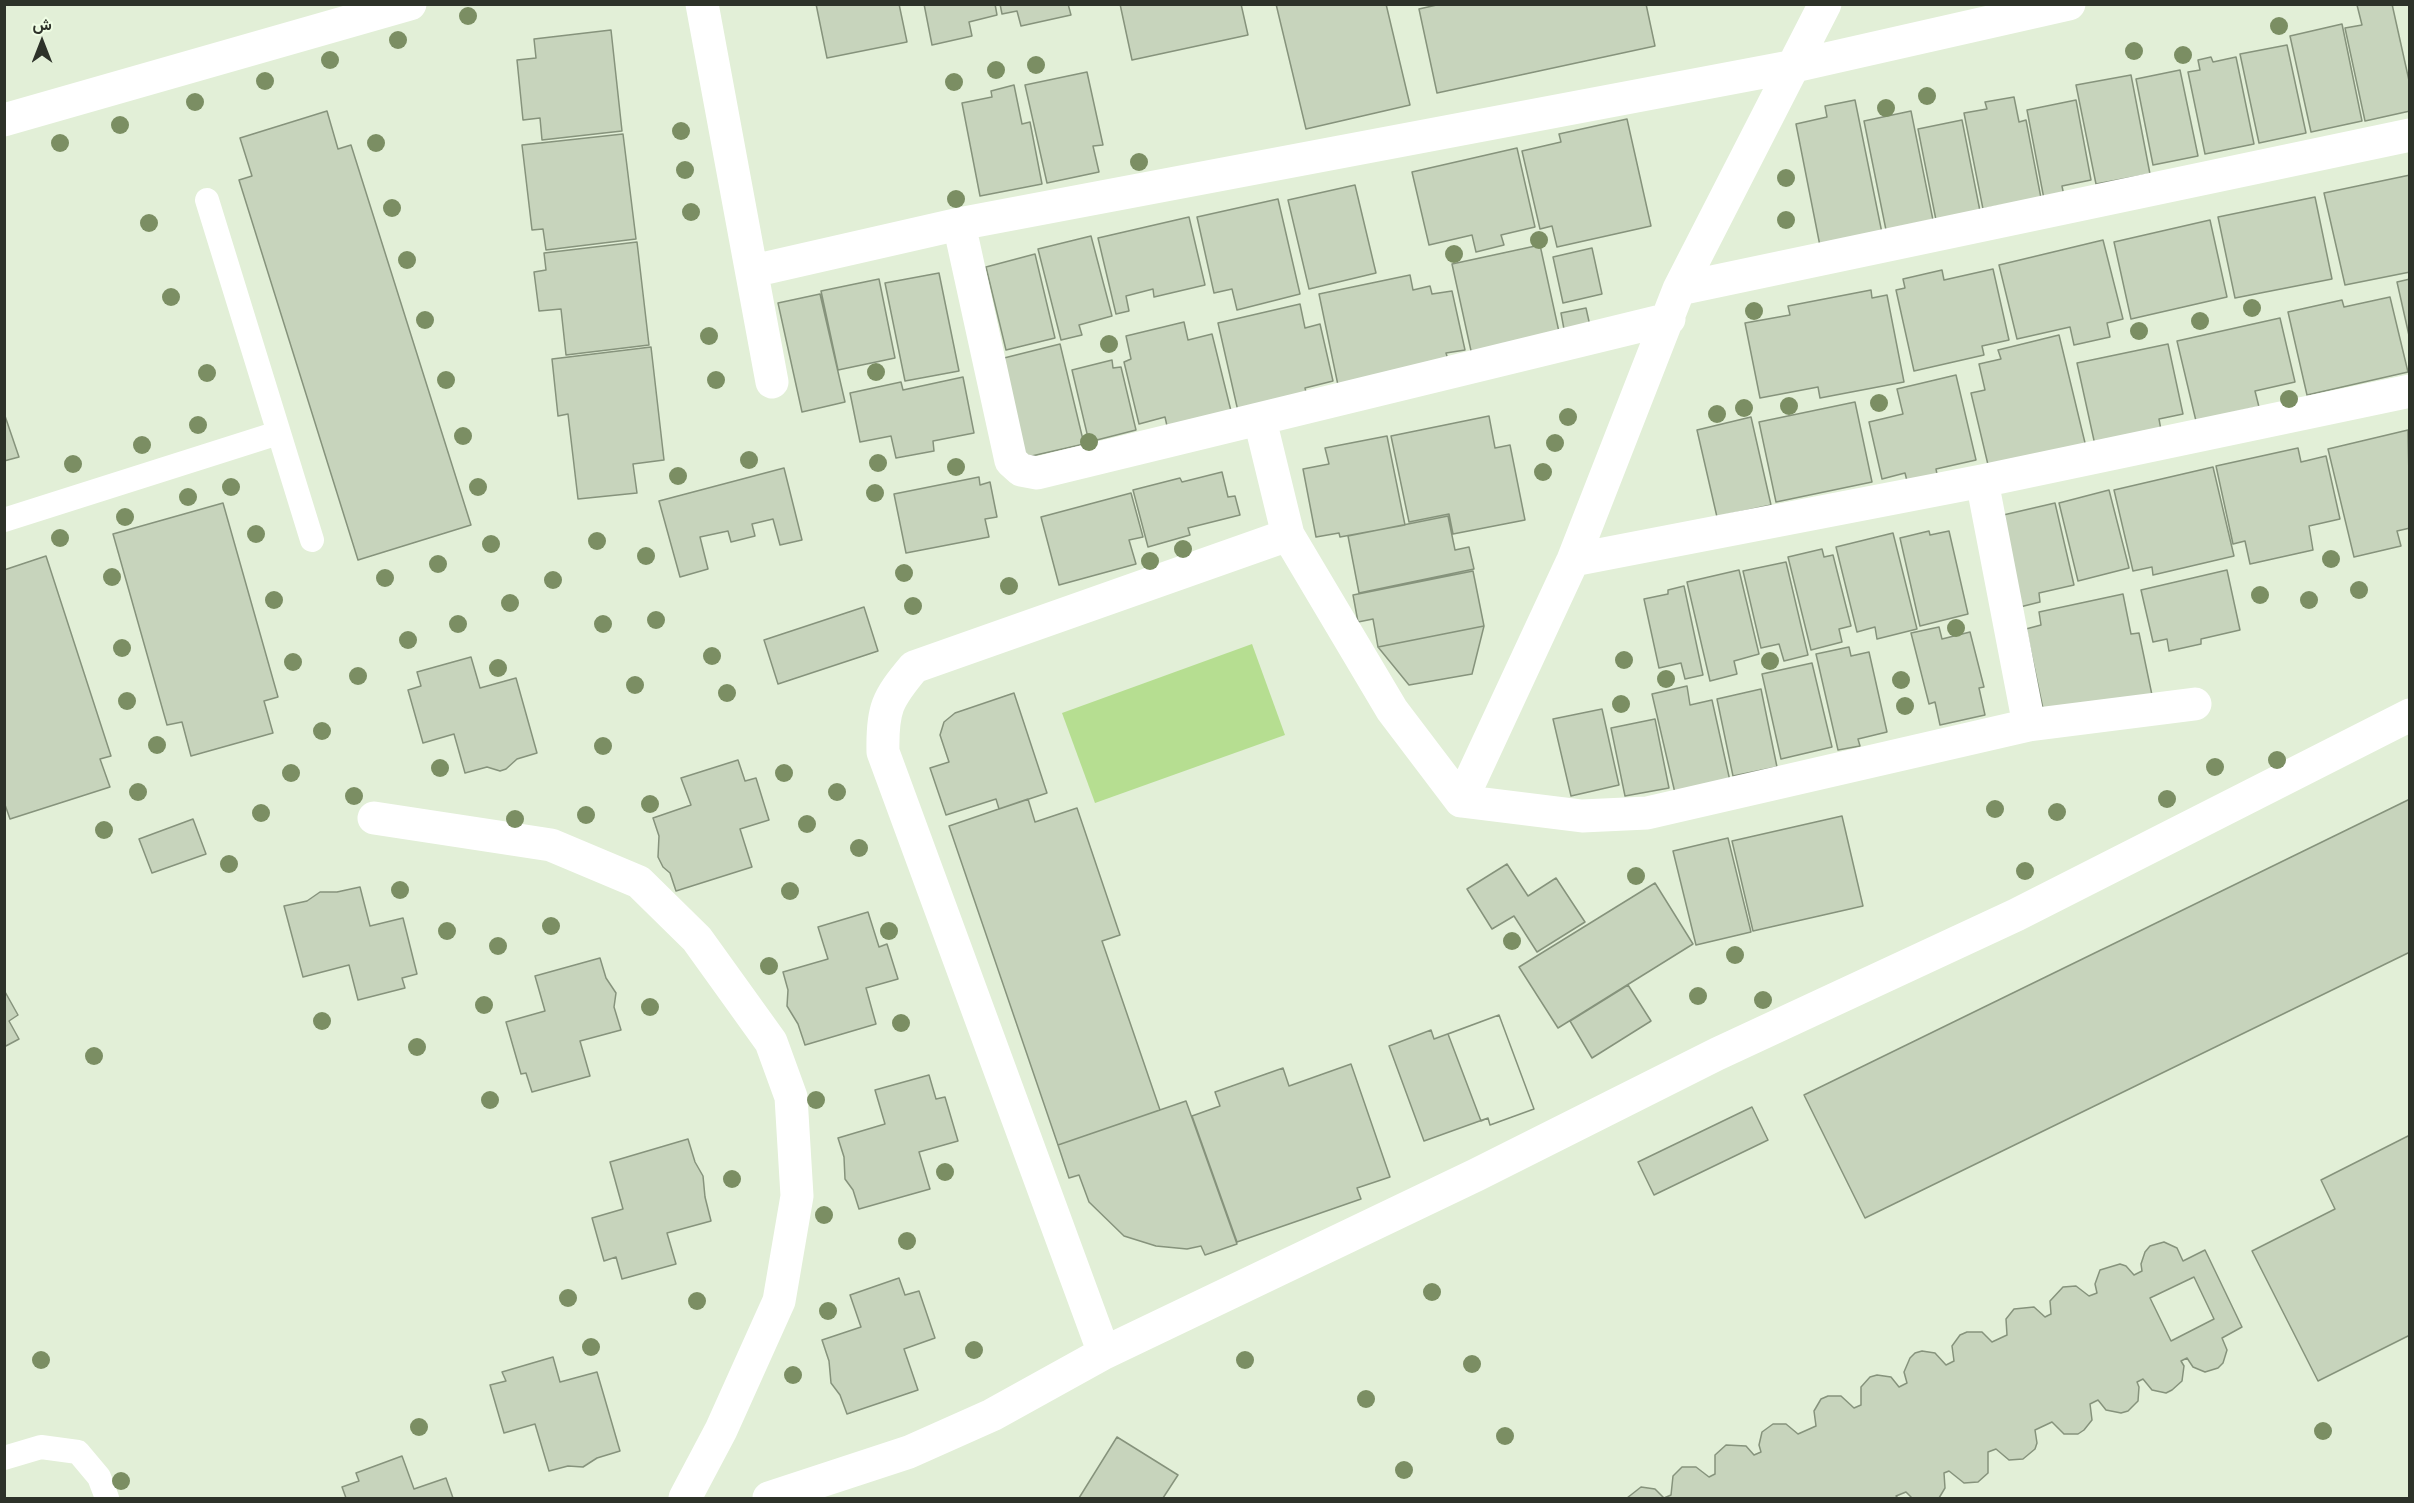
<!DOCTYPE html>
<meta charset="utf-8">
<style>
body{margin:0}
#map{position:relative;width:2414px;height:1503px;overflow:hidden;background:#e2efd7;font-family:Quicksand,Vazirmatn,sans-serif}
canvas{display:block}
.frame{position:absolute;inset:0;border:6px solid #2d3229;pointer-events:none}
.north{position:absolute;left:12px;top:12px;width:60px;height:60px;-webkit-text-stroke:4px #effde4;paint-order:stroke;rotate:0deg;font-size:16px;font-weight:700;line-height:24px;text-align:center;color:#2d3229}
.north::after{content:'';display:block;margin:auto;width:21px;height:27px;background:#2d3229;clip-path:polygon(50% 0,100% 100%,50% 72%,0 100%)}
</style>
<div id="map">
<canvas width="2414" height="1503"></canvas>
<div class="frame"></div>
<div class="north">ش</div>
</div>
<script>
const context = document.querySelector('canvas').getContext('2d');
context.lineJoin = 'round';
function fill(path, color) {
  context.fillStyle = color;
  context.fill(path, 'evenodd');
}
function trace(path, color, width, dash) {
  context.strokeStyle = color;
  context.lineWidth = width;
  context.lineCap = dash ? 'butt' : 'round';
  context.setLineDash(dash || []);
  context.stroke(path);
}
fill(new Path2D(`
 M 1252,644 L 1285,735 L 1095,803 L 1062,713 Z`), '#b6de91');
const building = new Path2D(`
 M 816,4 L 899,4 L 907,42 L 827,58 Z
 M 924,4 L 995,4 L 997,15 L 969,22 L 972,36 L 932,45 Z
 M 1000,4 L 1068,4 L 1071,15 L 1021,26 L 1017,11 L 1002,14 Z
 M 1120,4 L 1241,4 L 1248,35 L 1132,60 Z
 M 1276,4 L 1386,4 L 1410,105 L 1306,129 Z
 M 1441,4 L 1646,4 L 1655,46 L 1437,93 L 1419,9 Z
 M 2392,4 L 2410,85 L 2410,111 L 2365,121 L 2345,28 L 2362,25 L 2357,5 Z
 M 2342,24 L 2362,121 L 2311,132 L 2290,36 Z
 M 611,30 L 622,131 L 542,140 L 540,118 L 523,120 L 517,60 L 536,58 L 534,39 Z
 M 2287,45 L 2306,133 L 2259,143 L 2240,54 Z
 M 2211,57 L 2213,62 L 2236,57 L 2254,144 L 2205,154 L 2188,72 L 2200,70 L 2198,60 Z
 M 2180,70 L 2198,156 L 2153,165 L 2136,79 Z
 M 1087,72 L 1103,145 L 1093,146 L 1099,172 L 1047,183 L 1025,85 Z
 M 2131,75 L 2150,174 L 2096,184 L 2076,85 Z
 M 1014,85 L 1022,124 L 1030,122 L 1042,184 L 980,196 L 962,103 L 992,97 L 991,91 Z
 M 2014,97 L 2019,122 L 2026,120 L 2041,198 L 1983,209 L 1964,113 L 1987,109 L 1985,102 Z
 M 1855,100 L 1882,233 L 1820,246 L 1796,124 L 1827,117 L 1825,106 Z
 M 2076,100 L 2091,180 L 2062,186 L 2064,196 L 2044,199 L 2027,110 Z
 M 327,111 L 338,149 L 351,145 L 471,525 L 358,560 L 239,180 L 252,176 L 240,138 Z
 M 1911,111 L 1933,220 L 1886,230 L 1864,121 Z
 M 1627,119 L 1651,226 L 1557,247 L 1552,226 L 1540,229 L 1522,151 L 1561,142 L 1559,134 Z
 M 1962,120 L 1980,211 L 1936,220 L 1918,129 Z
 M 623,134 L 636,239 L 546,250 L 543,229 L 532,230 L 522,145 Z
 M 1517,148 L 1535,227 L 1501,235 L 1504,245 L 1476,252 L 1472,235 L 1429,245 L 1412,172 Z
 M 2410,175 L 2410,272 L 2345,285 L 2324,193 Z
 M 1355,185 L 1376,273 L 1309,289 L 1288,200 Z
 M 2315,197 L 2332,279 L 2235,298 L 2218,217 Z
 M 1278,199 L 1300,294 L 1237,310 L 1232,289 L 1214,293 L 1197,217 Z
 M 1189,217 L 1205,285 L 1154,297 L 1153,289 L 1126,296 L 1129,311 L 1116,314 L 1098,238 Z
 M 2210,220 L 2227,297 L 2131,319 L 2114,242 Z
 M 1091,236 L 1112,316 L 1079,325 L 1082,335 L 1061,340 L 1038,249 Z
 M 2103,240 L 2123,319 L 2107,323 L 2110,337 L 2074,345 L 2070,327 L 2017,339 L 1999,265 Z
 M 637,242 L 649,345 L 566,355 L 561,309 L 539,311 L 534,272 L 546,270 L 544,253 Z
 M 1540,245 L 1561,341 L 1473,360 L 1452,264 Z
 M 1592,248 L 1602,294 L 1563,303 L 1553,257 Z
 M 1035,254 L 1055,338 L 1006,350 L 986,267 Z
 M 1993,269 L 2009,340 L 1982,346 L 1984,355 L 1914,371 L 1896,290 L 1905,288 L 1903,279 L 1942,270 L 1944,280 Z
 M 939,273 L 959,371 L 905,381 L 885,283 Z
 M 1410,275 L 1413,290 L 1430,286 L 1432,294 L 1452,291 L 1465,350 L 1446,353 L 1450,366 L 1339,390 L 1319,294 Z
 M 879,279 L 895,358 L 838,370 L 821,291 Z
 M 2410,279 L 2410,340 L 2397,282 Z
 M 1871,290 L 1872,298 L 1887,295 L 1904,382 L 1820,398 L 1818,387 L 1760,398 L 1745,323 L 1790,315 L 1788,306 Z
 M 820,294 L 845,402 L 802,412 L 778,303 Z
 M 2390,297 L 2408,372 L 2307,395 L 2288,312 L 2342,300 L 2344,307 Z
 M 1300,304 L 1305,328 L 1320,324 L 1333,381 L 1305,388 L 1309,404 L 1240,420 L 1218,323 Z
 M 1586,308 L 1592,335 L 1566,340 L 1561,313 Z
 M 2280,318 L 2295,382 L 2255,391 L 2259,407 L 2196,421 L 2177,341 Z
 M 1184,322 L 1188,340 L 1212,334 L 1231,411 L 1167,426 L 1165,417 L 1139,424 L 1124,362 L 1131,359 L 1126,336 Z
 M 2059,335 L 2086,447 L 1989,469 L 1971,393 L 1985,390 L 1979,364 L 2001,359 L 1998,350 Z
 M 1060,344 L 1084,444 L 1023,458 L 1000,359 Z
 M 2168,344 L 2183,414 L 2159,419 L 2161,430 L 2095,445 L 2077,363 Z
 M 651,347 L 664,460 L 633,464 L 637,493 L 578,499 L 568,414 L 558,416 L 552,359 Z
 M 1112,360 L 1113,368 L 1121,367 L 1136,430 L 1089,442 L 1072,370 Z
 M 1956,375 L 1976,460 L 1936,469 L 1938,479 L 1908,485 L 1905,473 L 1882,479 L 1869,422 L 1903,414 L 1897,389 Z
 M 963,377 L 974,433 L 933,441 L 934,451 L 896,458 L 891,436 L 860,442 L 850,393 L 901,382 L 903,390 Z
 M 1855,402 L 1872,482 L 1776,502 L 1759,422 Z
 M 4,413 L 19,457 L 4,461 Z
 M 1489,416 L 1495,448 L 1510,445 L 1525,520 L 1453,534 L 1449,514 L 1409,522 L 1391,436 Z
 M 1751,417 L 1771,505 L 1717,517 L 1697,430 Z
 M 2408,430 L 2410,528 L 2397,531 L 2401,546 L 2354,557 L 2328,449 Z
 M 1387,436 L 1405,525 L 1340,537 L 1339,533 L 1316,537 L 1303,469 L 1329,464 L 1325,448 Z
 M 2298,448 L 2301,462 L 2326,456 L 2340,519 L 2309,526 L 2313,550 L 2250,564 L 2245,541 L 2233,544 L 2216,466 Z
 M 2213,467 L 2234,556 L 2153,575 L 2152,567 L 2133,571 L 2114,490 Z
 M 784,468 L 802,540 L 780,545 L 773,519 L 752,524 L 755,536 L 731,542 L 728,531 L 700,537 L 708,569 L 680,577 L 659,501 Z
 M 1222,472 L 1228,497 L 1235,496 L 1240,515 L 1188,528 L 1190,535 L 1148,547 L 1133,490 L 1180,478 L 1182,482 Z
 M 979,477 L 980,485 L 990,482 L 997,517 L 985,519 L 989,537 L 906,553 L 894,494 Z
 M 2109,490 L 2129,568 L 2078,581 L 2059,503 Z
 M 1131,493 L 1143,537 L 1129,540 L 1136,564 L 1059,585 L 1041,517 Z
 M 223,503 L 278,697 L 264,701 L 273,733 L 191,756 L 182,722 L 167,725 L 113,534 Z
 M 2055,503 L 2074,585 L 2039,593 L 2040,602 L 2020,607 L 1999,516 Z
 M 1448,516 L 1455,550 L 1469,547 L 1474,569 L 1359,593 L 1348,536 Z
 M 1929,531 L 1930,535 L 1949,531 L 1968,614 L 1920,626 L 1900,538 Z
 M 1893,533 L 1917,629 L 1877,639 L 1875,627 L 1857,632 L 1836,547 Z
 M 1822,549 L 1824,557 L 1833,555 L 1851,626 L 1839,629 L 1842,642 L 1811,650 L 1788,557 Z
 M 46,556 L 111,756 L 100,759 L 110,787 L 10,819 L 4,802 L 4,570 Z
 M 1786,562 L 1808,655 L 1784,661 L 1779,644 L 1761,648 L 1743,571 Z
 M 1739,570 L 1759,654 L 1734,661 L 1737,674 L 1710,681 L 1687,582 Z
 M 2227,570 L 2240,630 L 2201,639 L 2201,644 L 2169,651 L 2167,639 L 2153,642 L 2141,590 Z
 M 1473,571 L 1484,626 L 1378,647 L 1373,619 L 1358,622 L 1353,595 Z
 M 1684,586 L 1703,675 L 1685,679 L 1681,663 L 1659,668 L 1644,599 L 1668,594 L 1668,590 Z
 M 2123,594 L 2131,634 L 2139,633 L 2152,695 L 2045,718 L 2026,629 L 2041,625 L 2039,612 Z
 M 864,607 L 878,651 L 778,684 L 764,640 Z
 M 1484,626 L 1472,674 L 1409,685 L 1378,647 Z
 M 1939,627 L 1942,639 L 1970,632 L 1984,687 L 1979,688 L 1985,715 L 1940,725 L 1935,702 L 1929,704 L 1911,633 Z
 M 1849,647 L 1851,656 L 1869,652 L 1887,732 L 1858,739 L 1860,746 L 1838,750 L 1816,654 Z
 M 471,657 L 480,688 L 516,678 L 537,753 L 517,759 L 506,769 L 500,771 L 487,767 L 465,773 L 454,734 L 423,743 L 408,690 L 421,686 L 417,672 Z
 M 1812,663 L 1832,747 L 1781,759 L 1762,674 Z
 M 1687,686 L 1690,705 L 1712,700 L 1730,781 L 1675,793 L 1652,694 Z
 M 1761,689 L 1777,767 L 1733,776 L 1717,699 Z
 M 1014,693 L 1047,793 L 999,809 L 996,799 L 946,815 L 930,768 L 949,762 L 940,735 L 944,722 L 955,713 Z
 M 1602,709 L 1619,785 L 1571,796 L 1553,719 Z
 M 1655,719 L 1669,788 L 1625,796 L 1611,728 Z
 M 738,760 L 745,781 L 756,778 L 769,820 L 740,829 L 752,867 L 676,891 L 670,873 L 663,867 L 658,857 L 659,836 L 653,818 L 691,805 L 681,778 Z
 M 1028,799 L 1035,822 L 1077,808 L 1120,935 L 1102,941 L 1160,1110 L 1058,1145 L 949,826 Z
 M 2410,799 L 2410,952 L 1865,1218 L 1804,1095 Z
 M 1842,816 L 1863,906 L 1753,931 L 1732,841 Z
 M 193,819 L 206,854 L 152,873 L 139,839 Z
 M 1728,838 L 1751,932 L 1696,945 L 1673,851 Z
 M 1507,864 L 1528,896 L 1556,878 L 1585,922 L 1537,952 L 1514,916 L 1492,929 L 1467,889 Z
 M 1655,883 L 1693,944 L 1558,1028 L 1519,967 Z
 M 360,887 L 370,926 L 403,918 L 417,974 L 402,978 L 405,988 L 358,1000 L 349,965 L 303,977 L 284,906 L 307,901 L 320,892 L 337,892 Z
 M 868,912 L 879,947 L 887,944 L 898,979 L 866,988 L 876,1024 L 805,1045 L 798,1024 L 787,1006 L 788,990 L 783,972 L 828,959 L 818,927 Z
 M 600,958 L 606,978 L 616,993 L 614,1007 L 621,1030 L 580,1041 L 590,1076 L 532,1092 L 526,1073 L 521,1074 L 506,1022 L 545,1011 L 535,976 Z
 M 1628,985 L 1651,1021 L 1592,1058 L 1570,1021 Z
 M 4,990 L 18,1015 L 9,1021 L 19,1039 L 4,1047 Z
 M 1499,1015 L 1534,1109 L 1490,1125 L 1488,1118 L 1424,1141 L 1389,1046 L 1431,1030 L 1434,1039 Z
 M 1499,1015 L 1534,1109 L 1490,1125 L 1488,1118 L 1481,1121 L 1448,1034 Z
 M 1351,1064 L 1390,1177 L 1357,1188 L 1361,1199 L 1237,1242 L 1192,1116 L 1220,1106 L 1215,1092 L 1283,1068 L 1289,1086 Z
 M 929,1075 L 936,1099 L 945,1097 L 958,1141 L 919,1152 L 930,1189 L 859,1209 L 853,1190 L 845,1179 L 844,1157 L 838,1138 L 885,1124 L 875,1090 Z
 M 1186,1101 L 1237,1244 L 1205,1255 L 1201,1246 L 1187,1249 L 1156,1246 L 1124,1236 L 1089,1202 L 1079,1175 L 1069,1178 L 1058,1145 Z
 M 1752,1107 L 1768,1140 L 1654,1195 L 1638,1162 Z
 M 2410,1135 L 2410,1335 L 2318,1381 L 2252,1251 L 2335,1209 L 2321,1180 Z
 M 688,1139 L 695,1162 L 703,1176 L 705,1197 L 711,1221 L 667,1233 L 676,1264 L 622,1279 L 616,1257 L 604,1261 L 592,1218 L 623,1209 L 610,1162 Z
 M 2164,1242 L 2177,1248 L 2183,1261 L 2205,1250 L 2242,1327 L 2222,1338 L 2227,1350 L 2223,1363 L 2218,1368 L 2205,1372 L 2193,1367 L 2187,1358 L 2181,1361 L 2184,1366 L 2182,1381 L 2172,1390 L 2166,1393 L 2152,1390 L 2143,1379 L 2137,1382 L 2139,1387 L 2138,1401 L 2128,1411 L 2121,1413 L 2106,1410 L 2098,1400 L 2090,1404 L 2092,1420 L 2084,1430 L 2078,1434 L 2064,1434 L 2052,1422 L 2035,1430 L 2037,1443 L 2035,1449 L 2023,1459 L 2009,1460 L 1996,1449 L 1988,1452 L 1988,1473 L 1978,1482 L 1964,1483 L 1949,1471 L 1944,1473 L 1945,1488 L 1939,1498 L 1912,1498 L 1906,1492 L 1896,1496 L 1898,1498 L 1627,1498 L 1641,1487 L 1655,1489 L 1664,1498 L 1671,1495 L 1673,1476 L 1682,1467 L 1696,1467 L 1709,1477 L 1715,1474 L 1715,1455 L 1726,1445 L 1746,1446 L 1754,1455 L 1761,1452 L 1759,1445 L 1762,1432 L 1773,1424 L 1786,1424 L 1798,1434 L 1816,1426 L 1814,1411 L 1821,1399 L 1828,1396 L 1841,1396 L 1854,1408 L 1861,1405 L 1861,1387 L 1870,1377 L 1877,1375 L 1891,1377 L 1899,1387 L 1907,1383 L 1904,1372 L 1910,1358 L 1915,1353 L 1922,1351 L 1935,1353 L 1946,1365 L 1954,1361 L 1952,1346 L 1960,1335 L 1967,1332 L 1982,1332 L 1992,1342 L 2007,1335 L 2006,1319 L 2014,1309 L 2034,1307 L 2045,1317 L 2051,1314 L 2050,1301 L 2063,1287 L 2076,1286 L 2089,1296 L 2097,1293 L 2095,1284 L 2100,1270 L 2120,1264 L 2126,1266 L 2134,1275 L 2142,1271 L 2141,1264 L 2145,1252 L 2150,1246 Z
 M 2194,1277 L 2214,1319 L 2171,1341 L 2150,1298 Z
 M 899,1278 L 905,1295 L 919,1291 L 935,1338 L 904,1349 L 918,1390 L 847,1414 L 840,1395 L 831,1383 L 829,1361 L 822,1340 L 861,1327 L 850,1295 Z
 M 553,1357 L 560,1382 L 597,1372 L 620,1451 L 597,1458 L 583,1467 L 568,1466 L 549,1471 L 535,1424 L 504,1433 L 490,1385 L 506,1381 L 502,1372 Z
 M 1117,1437 L 1178,1475 L 1163,1498 L 1079,1498 Z
 M 402,1456 L 414,1489 L 446,1478 L 453,1498 L 346,1498 L 342,1487 L 359,1481 L 356,1473 Z`);
fill(building, '#c7d4bc');
trace(building, '#86937c', 1.5);
trace(new Path2D(`
 M 207,200 L 312,540
 M 4,520 L 278,433
 M 4,1458 L 41,1447 L 78,1452 L 99,1477 L 107,1498`), '#fff', 24);
trace(new Path2D(`
 M 702,4 L 772,382
 M 4,120 L 410,4
 M 959,224 L 1011,461 L 1021,470 L 1037,473 L 1669,319
 M 753,271 L 959,224 L 1795,66 L 2069,4
 M 1679,289 L 2410,135
 M 1260,420 L 1288,535 L 1392,710 L 1461,801 L 1582,816 L 1647,813 L 2029,725 L 2195,704
 M 1982,481 L 2029,725
 M 1573,560 L 1982,481 L 2410,391
 M 1461,801 L 1573,560 L 1679,289 L 1825,4
 M 374,818 L 551,845 L 639,882 L 697,939 L 771,1042 L 791,1097 L 797,1196 L 779,1301 L 721,1430 L 685,1498
 M 1104,1353 L 1476,1175 L 1717,1054 L 2016,915 L 2410,715
 M 769,1498 L 909,1452 L 992,1415 L 1104,1353 L 883,752 C 882,709 887,699 914,667 L 1288,535`), '#fff', 33);
context.fillStyle = '#7b8e63';
for (const [x, y] of [
 [468,16],
 [2279,26],
 [398,40],
 [2134,51],
 [2183,55],
 [330,60],
 [1036,65],
 [996,70],
 [265,81],
 [954,82],
 [1927,96],
 [195,102],
 [1886,108],
 [120,125],
 [681,131],
 [60,143],
 [376,143],
 [1139,162],
 [685,170],
 [1786,178],
 [956,199],
 [392,208],
 [691,212],
 [1786,220],
 [149,223],
 [1539,240],
 [1454,254],
 [407,260],
 [171,297],
 [2252,308],
 [1754,311],
 [425,320],
 [2200,321],
 [2139,331],
 [709,336],
 [1109,344],
 [876,372],
 [207,373],
 [446,380],
 [716,380],
 [2289,399],
 [1879,403],
 [1789,406],
 [1744,408],
 [1717,414],
 [1568,417],
 [198,425],
 [463,436],
 [1089,442],
 [1555,443],
 [142,445],
 [749,460],
 [878,463],
 [73,464],
 [956,467],
 [1543,472],
 [678,476],
 [231,487],
 [478,487],
 [875,493],
 [188,497],
 [125,517],
 [256,534],
 [60,538],
 [597,541],
 [491,544],
 [1183,549],
 [646,556],
 [2331,559],
 [1150,561],
 [438,564],
 [904,573],
 [112,577],
 [385,578],
 [553,580],
 [1009,586],
 [2359,590],
 [2260,595],
 [274,600],
 [2309,600],
 [510,603],
 [913,606],
 [656,620],
 [458,624],
 [603,624],
 [1956,628],
 [408,640],
 [122,648],
 [712,656],
 [1624,660],
 [1770,661],
 [293,662],
 [498,668],
 [358,676],
 [1666,679],
 [1901,680],
 [635,685],
 [727,693],
 [127,701],
 [1621,704],
 [1905,706],
 [322,731],
 [157,745],
 [603,746],
 [2277,760],
 [2215,767],
 [440,768],
 [291,773],
 [784,773],
 [138,792],
 [837,792],
 [354,796],
 [2167,799],
 [650,804],
 [1995,809],
 [2057,812],
 [261,813],
 [586,815],
 [515,819],
 [807,824],
 [104,830],
 [859,848],
 [229,864],
 [2025,871],
 [1636,876],
 [400,890],
 [790,891],
 [551,926],
 [447,931],
 [889,931],
 [1512,941],
 [498,946],
 [1735,955],
 [769,966],
 [1698,996],
 [1763,1000],
 [484,1005],
 [650,1007],
 [322,1021],
 [901,1023],
 [417,1047],
 [94,1056],
 [490,1100],
 [816,1100],
 [945,1172],
 [732,1179],
 [824,1215],
 [907,1241],
 [1432,1292],
 [568,1298],
 [697,1301],
 [828,1311],
 [591,1347],
 [974,1350],
 [41,1360],
 [1245,1360],
 [1472,1364],
 [793,1375],
 [1366,1399],
 [419,1427],
 [2323,1431],
 [1505,1436],
 [1404,1470],
 [121,1481]
]) {
  context.beginPath();
  context.arc(x, y, 9, 0, 2 * Math.PI);
  context.fill();
}
</script>
